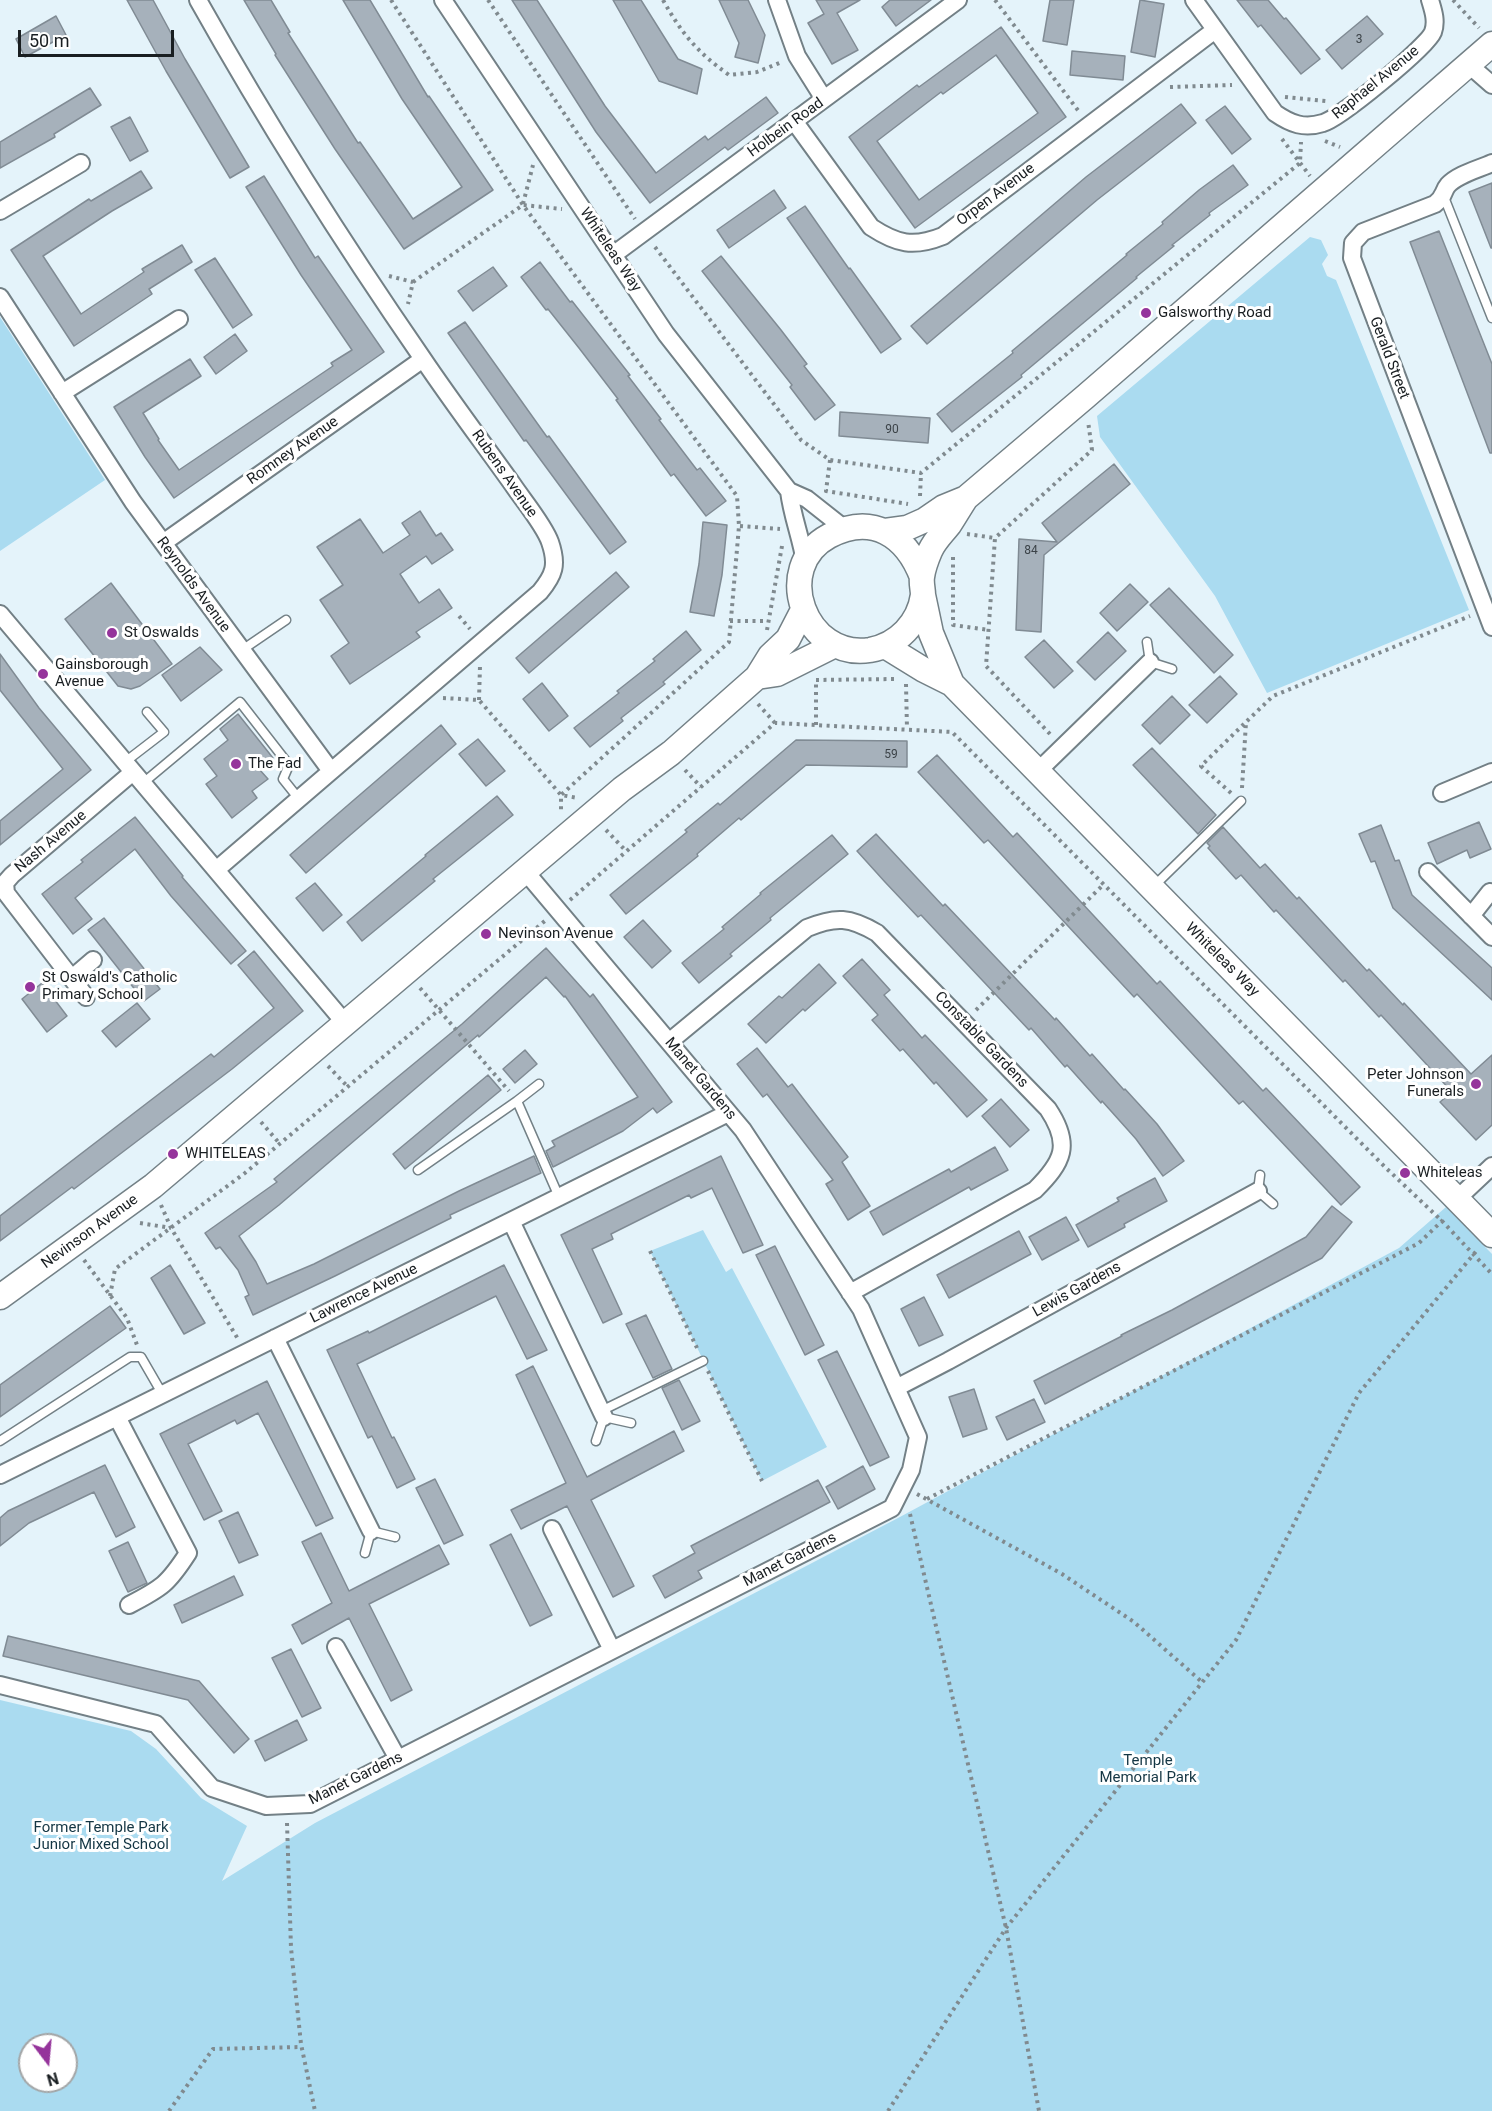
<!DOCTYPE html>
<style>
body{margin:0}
#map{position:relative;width:1492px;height:2111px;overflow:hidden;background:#e4f3fa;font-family:Roboto,sans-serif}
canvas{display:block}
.north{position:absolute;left:18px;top:2033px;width:60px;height:60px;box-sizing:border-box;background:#fff;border:2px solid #a3a5a6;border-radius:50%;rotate:164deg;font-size:16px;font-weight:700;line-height:24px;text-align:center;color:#191e21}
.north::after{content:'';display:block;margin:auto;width:21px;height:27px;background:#95349b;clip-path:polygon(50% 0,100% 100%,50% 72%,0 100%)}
.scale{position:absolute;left:18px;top:30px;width:156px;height:27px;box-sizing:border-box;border:3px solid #191e21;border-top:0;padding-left:8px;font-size:18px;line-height:21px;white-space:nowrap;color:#191e21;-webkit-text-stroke:4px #fff;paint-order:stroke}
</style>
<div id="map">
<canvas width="1492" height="2111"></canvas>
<div class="north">N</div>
<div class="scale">50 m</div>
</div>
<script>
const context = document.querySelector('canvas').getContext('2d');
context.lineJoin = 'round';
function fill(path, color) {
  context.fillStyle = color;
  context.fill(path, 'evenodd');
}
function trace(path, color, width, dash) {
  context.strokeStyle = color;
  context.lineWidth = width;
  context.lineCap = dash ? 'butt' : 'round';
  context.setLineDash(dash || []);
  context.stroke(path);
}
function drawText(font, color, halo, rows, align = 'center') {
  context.font = font + ' Roboto,sans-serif';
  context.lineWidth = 6;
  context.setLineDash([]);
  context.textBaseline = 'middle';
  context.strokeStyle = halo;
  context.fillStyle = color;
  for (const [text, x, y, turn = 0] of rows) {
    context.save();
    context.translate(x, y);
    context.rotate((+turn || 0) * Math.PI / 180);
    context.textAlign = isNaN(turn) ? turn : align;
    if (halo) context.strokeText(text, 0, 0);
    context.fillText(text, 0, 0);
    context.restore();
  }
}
fill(new Path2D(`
 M 1310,237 L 1321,240 L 1328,255 L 1322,264 L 1327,276 L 1336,280 L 1469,610 L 1267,693 L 1215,596 L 1100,437 L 1097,416 Z
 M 0,317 L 105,480 L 0,551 Z
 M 1446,1207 L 1492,1254 L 1492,2111 L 0,2111 L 0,1700 L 131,1731 L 156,1749 L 201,1798 L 247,1826 L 222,1881 L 315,1823 L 898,1518 L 1399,1248 ZM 30,2045 L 66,2045 L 66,2081 L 30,2081 Z
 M 703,1230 L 726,1272 L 732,1268 L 827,1447 L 762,1481 L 650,1251 Z`), '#aadbf0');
const building = new Path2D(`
 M 127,0 L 153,0 L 185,59 L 249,167 L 230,178 L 166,71 Z
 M 244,0 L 271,0 L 290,32 L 288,33 L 358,143 L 360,142 L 413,219 L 462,187 L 402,99 L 343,0 L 370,0 L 428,97 L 429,96 L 493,190 L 404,249 L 335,149 L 275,55 L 276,54 Z
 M 512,0 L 537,0 L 605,106 L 656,173 L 705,136 L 708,140 L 766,97 L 778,113 L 728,150 L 725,147 L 650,203 L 596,132 Z
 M 613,0 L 641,0 L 678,59 L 702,69 L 697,94 L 659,81 Z
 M 719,0 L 748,0 L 765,35 L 758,63 L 735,57 L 739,43 Z
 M 816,0 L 860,0 L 837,13 L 858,50 L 832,64 L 808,23 L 824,14 Z
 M 890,0 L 931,0 L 896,26 L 882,7 Z
 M 1050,0 L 1074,0 L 1067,45 L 1043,41 Z
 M 1140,0 L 1164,4 L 1155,57 L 1131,52 Z
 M 1237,0 L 1268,0 L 1284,19 L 1286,18 L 1320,59 L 1301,74 L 1261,25 L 1258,27 Z
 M 56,16 L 66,35 L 25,57 L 16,39 Z
 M 1367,16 L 1383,34 L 1342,69 L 1326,50 Z
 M 1001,27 L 1066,117 L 915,228 L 849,137 L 917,85 L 919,87 ZM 996,55 L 1038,113 L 919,200 L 877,141 L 941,92 L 943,94 Z
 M 1072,51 L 1125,56 L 1123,80 L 1070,75 Z
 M 90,88 L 101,105 L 54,134 L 55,137 L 0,168 L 0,142 Z
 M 1181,104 L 1196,123 L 1097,200 L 927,344 L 911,326 L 1086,177 Z
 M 1225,106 L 1251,139 L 1232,154 L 1206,120 Z
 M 130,117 L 148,151 L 130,161 L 111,127 Z
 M 1233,165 L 1248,185 L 1209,213 L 1210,215 L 1172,245 L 1174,246 L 1136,277 L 1137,278 L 1021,375 L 1022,377 L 952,432 L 937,414 L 1013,353 L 1012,351 L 1127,255 L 1126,254 L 1163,224 L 1162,222 L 1199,190 Z
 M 141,171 L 152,188 L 112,211 L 43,256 L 81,314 L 144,272 L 142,269 L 182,245 L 192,262 L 149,289 L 152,294 L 74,346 L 11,250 L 89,199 L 91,201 Z
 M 264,176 L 315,258 L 318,256 L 384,352 L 174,498 L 145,457 L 114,407 L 190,359 L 201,376 L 143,413 L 159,439 L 158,440 L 179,470 L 333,366 L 331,363 L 352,350 L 301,275 L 246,187 Z
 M 1492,183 L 1492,248 L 1491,248 L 1469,192 Z
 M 774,190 L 786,208 L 729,248 L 717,230 Z
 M 805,206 L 849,269 L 850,268 L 901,339 L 881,353 L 787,218 Z
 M 1439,231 L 1492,364 L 1492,453 L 1490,453 L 1410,242 Z
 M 721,256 L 781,330 L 807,364 L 804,366 L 835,405 L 815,420 L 790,387 L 792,385 L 702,271 Z
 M 215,258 L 252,315 L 233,328 L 195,270 Z
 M 540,262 L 570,302 L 572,301 L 630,375 L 628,376 L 661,419 L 659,420 L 697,470 L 700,468 L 726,501 L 706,516 L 674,474 L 671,476 L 616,400 L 618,399 L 579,348 L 548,309 L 546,310 L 521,277 Z
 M 493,267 L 507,286 L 473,311 L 458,291 Z
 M 465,322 L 547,437 L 549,436 L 626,542 L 610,554 L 526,440 L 524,441 L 448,333 Z
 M 235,334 L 247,351 L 216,374 L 204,357 Z
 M 840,412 L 930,418 L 928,443 L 839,436 Z
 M 1114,464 L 1130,484 L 1044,555 L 1041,632 L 1016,630 L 1019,539 L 1057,542 L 1042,523 Z
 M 420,511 L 436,536 L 441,533 L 453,550 L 432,564 L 426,556 L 400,574 L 419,603 L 439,589 L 452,608 L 416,632 L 420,637 L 350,684 L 331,656 L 349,643 L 320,600 L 343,585 L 317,547 L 360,519 L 383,553 L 410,535 L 402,523 Z
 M 703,522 L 727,525 L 722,575 L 714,616 L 690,612 L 699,564 Z
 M 616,572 L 629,587 L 529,673 L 516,658 Z
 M 111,583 L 172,664 L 140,686 L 131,689 L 118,686 L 65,619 Z
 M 1130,584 L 1148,602 L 1117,631 L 1100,613 Z
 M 1169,588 L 1233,655 L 1214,673 L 1150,605 Z
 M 686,631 L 701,650 L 663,682 L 665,684 L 621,718 L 623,721 L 590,747 L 574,728 L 619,693 L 617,691 L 655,661 L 653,659 Z
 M 1108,632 L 1126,651 L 1095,680 L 1077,662 Z
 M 1044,640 L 1073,671 L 1054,688 L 1025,657 Z
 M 200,647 L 222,670 L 181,701 L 162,675 Z
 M 0,654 L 39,708 L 91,770 L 0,845 L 0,821 L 63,769 L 0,690 Z
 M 1220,676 L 1237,694 L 1207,723 L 1189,705 Z
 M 542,683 L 568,716 L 549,731 L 523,699 Z
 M 1172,696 L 1190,715 L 1160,744 L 1142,725 Z
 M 238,714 L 273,758 L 259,769 L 268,779 L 252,791 L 257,798 L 232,818 L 206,784 L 217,776 L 204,759 L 228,740 L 220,729 Z
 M 441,725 L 456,744 L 306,873 L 290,855 Z
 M 478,739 L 505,771 L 486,786 L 459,754 Z
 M 796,740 L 907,741 L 907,767 L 806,765 L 741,820 L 739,818 L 697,854 L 698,856 L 626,914 L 610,895 L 687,832 L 685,830 L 718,803 L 720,805 Z
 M 1152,748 L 1216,815 L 1198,834 L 1133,765 Z
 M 937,755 L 1013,837 L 1017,833 L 1157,984 L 1160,981 L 1263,1091 L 1266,1088 L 1360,1187 L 1341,1205 L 1243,1101 L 1239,1104 L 1137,994 L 1134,997 L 988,840 L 984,843 L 918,772 Z
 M 497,796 L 513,815 L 433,879 L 435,881 L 362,941 L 347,922 L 426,856 L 425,855 Z
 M 135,817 L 183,876 L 182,877 L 246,951 L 231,964 L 171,896 L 135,849 L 75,898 L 92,919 L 73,934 L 42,894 L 83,862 L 81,860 Z
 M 1479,822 L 1491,849 L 1470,858 L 1467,850 L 1437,864 L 1428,843 Z
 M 1381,825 L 1395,861 L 1399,860 L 1412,895 L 1492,968 L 1492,1000 L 1393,908 L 1375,861 L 1371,862 L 1359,834 Z
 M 1223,827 L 1260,868 L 1265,864 L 1297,899 L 1299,897 L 1367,971 L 1369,969 L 1403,1005 L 1404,1003 L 1471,1074 L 1492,1055 L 1492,1125 L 1476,1140 L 1440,1102 L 1452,1092 L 1381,1015 L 1379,1017 L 1345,980 L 1343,982 L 1276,910 L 1274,912 L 1241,875 L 1236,879 L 1208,848 L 1210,846 L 1207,843 Z
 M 876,834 L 943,906 L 945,904 L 1055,1020 L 1056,1018 L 1090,1056 L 1092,1054 L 1124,1090 L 1125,1089 L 1157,1124 L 1184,1161 L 1163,1176 L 1136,1139 L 1102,1101 L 1101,1103 L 1067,1065 L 1065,1067 L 1031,1028 L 1029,1030 L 921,915 L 918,917 L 885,882 L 857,851 Z
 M 832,835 L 848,854 L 770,918 L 771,920 L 730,954 L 732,956 L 699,983 L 682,963 L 724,929 L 722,927 L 761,894 L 760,893 Z
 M 315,883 L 342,915 L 323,931 L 296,898 Z
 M 104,918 L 160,989 L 144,1001 L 88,930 Z
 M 643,920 L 671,951 L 652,968 L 624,937 Z
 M 546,948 L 590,997 L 593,994 L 672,1102 L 657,1113 L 653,1108 L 623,1131 L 553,1167 L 546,1151 L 555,1146 L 552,1141 L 638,1097 L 565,996 L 564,997 L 546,977 L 479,1037 L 478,1035 L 279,1205 L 239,1236 L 256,1262 L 267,1284 L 314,1264 L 459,1191 L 534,1156 L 541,1173 L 450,1215 L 451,1218 L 335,1276 L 253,1315 L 245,1297 L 249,1295 L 238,1270 L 220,1247 L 216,1249 L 205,1233 L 277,1182 L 274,1179 L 462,1024 Z
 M 254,951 L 303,1011 L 232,1069 L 74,1189 L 72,1187 L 0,1241 L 0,1216 L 211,1054 L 214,1057 L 274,1008 L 238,965 Z
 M 862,959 L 890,990 L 884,995 L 922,1038 L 925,1035 L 987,1100 L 967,1117 L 936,1082 L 934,1084 L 903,1049 L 900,1051 L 872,1020 L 878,1015 L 843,976 Z
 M 819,964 L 836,983 L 805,1011 L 803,1009 L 766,1043 L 748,1024 L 779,996 L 782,998 Z
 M 42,983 L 67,1016 L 47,1032 L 22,999 Z
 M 137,1003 L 150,1019 L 116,1047 L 102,1031 Z
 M 757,1048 L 788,1087 L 792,1084 L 848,1157 L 842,1162 L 870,1206 L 848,1220 L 826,1184 L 833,1180 L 767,1094 L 763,1097 L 737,1064 Z
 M 525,1050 L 537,1064 L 515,1083 L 503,1069 Z
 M 488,1075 L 501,1090 L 405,1169 L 393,1154 Z
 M 1001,1099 L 1029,1130 L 1010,1147 L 982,1116 Z
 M 995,1147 L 1008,1170 L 971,1190 L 969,1187 L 883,1235 L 870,1212 L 949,1169 L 951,1172 Z
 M 721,1156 L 763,1245 L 743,1253 L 712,1188 L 691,1198 L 689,1195 L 611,1234 L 613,1239 L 592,1249 L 622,1314 L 603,1323 L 561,1235 Z
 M 1155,1178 L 1167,1201 L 1124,1224 L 1125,1227 L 1088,1247 L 1076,1225 L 1119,1201 L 1117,1198 Z
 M 1332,1206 L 1352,1222 L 1322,1258 L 1045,1404 L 1034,1381 L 1122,1336 L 1121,1335 L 1172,1310 L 1306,1237 Z
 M 1066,1217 L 1079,1240 L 1042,1260 L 1029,1237 Z
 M 1019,1231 L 1031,1254 L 949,1298 L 937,1275 Z
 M 775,1246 L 824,1345 L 805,1355 L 756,1255 Z
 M 170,1265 L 205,1323 L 184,1334 L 151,1278 Z
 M 504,1265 L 547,1350 L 527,1359 L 496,1296 L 357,1364 L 392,1438 L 394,1437 L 415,1479 L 397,1488 L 372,1436 L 368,1438 L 327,1350 L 368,1331 L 369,1333 Z
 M 924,1297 L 943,1335 L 919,1346 L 901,1309 Z
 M 110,1306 L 126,1328 L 0,1417 L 0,1385 Z
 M 646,1315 L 672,1369 L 653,1378 L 626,1324 Z
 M 837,1351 L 889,1457 L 870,1466 L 818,1360 Z
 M 533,1366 L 587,1477 L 674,1431 L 684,1451 L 591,1500 L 634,1586 L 613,1597 L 567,1506 L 521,1529 L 511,1510 L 566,1483 L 516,1375 Z
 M 679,1380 L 700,1421 L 682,1430 L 662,1388 Z
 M 267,1381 L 333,1518 L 316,1526 L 258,1413 L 237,1424 L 235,1420 L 188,1444 L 222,1511 L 204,1520 L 160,1434 Z
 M 974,1389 L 987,1429 L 963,1437 L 949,1397 Z
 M 1034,1399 L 1045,1422 L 1007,1440 L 996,1417 Z
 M 105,1465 L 135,1527 L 116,1537 L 94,1492 L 29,1523 L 0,1546 L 0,1518 L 8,1511 Z
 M 863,1466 L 875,1489 L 838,1509 L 826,1487 Z
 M 435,1479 L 463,1535 L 444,1544 L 416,1488 Z
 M 818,1480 L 830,1502 L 698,1571 L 702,1578 L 665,1598 L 653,1576 L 695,1553 L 691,1546 Z
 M 238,1512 L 258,1555 L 239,1563 L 219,1521 Z
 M 321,1533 L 349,1591 L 439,1545 L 449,1564 L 369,1604 L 412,1690 L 391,1701 L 349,1618 L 302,1644 L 292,1625 L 332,1603 L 302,1542 Z
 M 511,1534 L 552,1615 L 530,1626 L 490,1545 Z
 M 128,1542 L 147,1583 L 128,1592 L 109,1551 Z
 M 234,1576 L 243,1595 L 182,1623 L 174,1605 Z
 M 8,1636 L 199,1681 L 249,1739 L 234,1753 L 188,1700 L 3,1656 Z
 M 291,1649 L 321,1708 L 302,1717 L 272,1658 Z
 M 297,1720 L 307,1740 L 265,1761 L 255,1741 Z`);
fill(building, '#a6b1bb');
trace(building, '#808b94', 1.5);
const lane = new Path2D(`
 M 1444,197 L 1492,318
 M 1147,642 L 1150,662 L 1172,669
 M 242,650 L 286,620
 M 125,762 L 164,732 L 147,712
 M 143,783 L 240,702 L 289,765 L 283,779 L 299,799
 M 1154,886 L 1241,801
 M 517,1101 L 539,1084
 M 418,1170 L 517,1101 L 559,1197
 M 1260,1175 L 1258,1191 L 1273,1204
 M 601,1411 L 703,1361
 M 0,1441 L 130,1357 L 141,1357 L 163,1395
 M 596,1441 L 604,1417 L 631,1423
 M 365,1553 L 371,1531 L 395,1537`);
const street = new Path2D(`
 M 198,0 C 267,123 343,243 423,359 C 452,402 483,443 513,485 C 523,500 544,525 550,542 C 558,565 554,575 540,592 L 216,870
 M 443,0 L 666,334 L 789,491 L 807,499 L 845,529
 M 777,0 L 797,56 L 824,99
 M 1194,0 L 1275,113 C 1291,124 1304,129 1323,123 C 1339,119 1427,47 1433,32 C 1437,21 1433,10 1430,0
 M 1468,64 L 1492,85
 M 794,121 L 871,227 C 897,244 913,248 943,236 L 1215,30
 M 1492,163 C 1479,169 1458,174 1448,185 C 1442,192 1446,195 1435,204 L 1363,232 L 1353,243 L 1352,258 L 1492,627
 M 0,211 L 81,163
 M 613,255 L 958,0
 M 0,297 L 133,502 L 331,771
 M 62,393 L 179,319
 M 789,491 C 792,516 801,537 805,562
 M 163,543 L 423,359
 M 0,614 L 345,1023
 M 1037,772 L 1150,662
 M 1442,793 L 1492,772
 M 1428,872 L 1492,937
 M 1471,916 L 1490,892
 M 72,978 L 93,960
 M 86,997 L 6,893 L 5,883 L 12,875 L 133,772
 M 669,1042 L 807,928 C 836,916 850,917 877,933 L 1048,1109 C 1072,1145 1063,1162 1035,1190 L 850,1293
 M 1457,1199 L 1492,1166
 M 511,1221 L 604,1417
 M 275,1338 L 371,1531
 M 896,1388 L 948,1361 L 1258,1191
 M 117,1417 L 188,1553 C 168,1584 162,1588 129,1605
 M 0,1475 L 728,1113
 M 552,1529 L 612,1650
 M 336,1647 L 398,1759
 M 0,1685 L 156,1724 L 212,1788 L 266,1806 L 310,1804 L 892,1508 L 911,1470 L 918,1437 L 861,1309 L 743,1130 L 525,871`);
const secondary = new Path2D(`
 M 885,531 L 907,528 L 925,520 L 944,507 L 966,498 L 1085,397 L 1492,44
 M 922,577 C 906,535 872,513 829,536 C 771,567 805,660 870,650 C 898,645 919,623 923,595 C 923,589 921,583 922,577 C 923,569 927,558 930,551 C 935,540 942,534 949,525 C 955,516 960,507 966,498
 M 923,595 L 931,633 L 952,684
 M 885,646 L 924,670 L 952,684 L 1492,1235
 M 757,677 L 777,674 L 835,645
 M 0,1297 L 153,1186 L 622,789 L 671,753 L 757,677 L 770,656 L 788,639 L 803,610`);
trace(lane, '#738086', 11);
trace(street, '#738086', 20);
trace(secondary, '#738086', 27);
trace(new Path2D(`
 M 391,0 L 523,205 L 737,496 L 739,526 L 729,642 L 561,795 L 561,813
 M 488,0 L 635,219
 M 663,0 C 682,34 697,52 729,75 L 757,72 L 782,62
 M 995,0 L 1080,113
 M 1453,0 L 1479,28
 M 1170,87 L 1232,85
 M 1285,97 L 1326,101
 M 1282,139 L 1310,176
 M 1325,141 L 1340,147
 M 523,204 L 533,165
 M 655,247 L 801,440 L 830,460 L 921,473 L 1300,163 L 1301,142
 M 389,276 L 413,282 L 408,304
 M 413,282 L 523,205 L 562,209
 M 830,460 L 826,491 L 908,504
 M 920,496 L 921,473
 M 740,526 L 780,529
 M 967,534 L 995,538
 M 953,557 L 953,625 L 989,630
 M 459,616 L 470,629
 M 730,621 L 767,621
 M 767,630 L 782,546
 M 816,680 L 895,679
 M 906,684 L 907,729
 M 443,698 L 479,700 L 561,795 L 578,798
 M 479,700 L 480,666
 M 758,704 L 775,723
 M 816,725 L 816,681
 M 1050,734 L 986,666 L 995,538 L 1092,450 L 1088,421
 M 685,770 L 701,787
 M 1242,788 L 1246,722 L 1273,696 L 1470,616
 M 1231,793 L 1201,766 L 1246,722
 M 606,830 L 626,851
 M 570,900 L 775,723 L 952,732 L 1386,1168 L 1442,1221 L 1492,1274
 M 420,988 L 509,1091
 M 976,1010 L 1104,884
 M 328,1066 L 348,1087
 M 261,1122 L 280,1144
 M 161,1205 L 171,1228 L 238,1339
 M 140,1223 L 171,1228
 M 650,1251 L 697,1348
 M 84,1260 L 127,1318 L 137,1345
 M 110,1296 L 115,1269 L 245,1173 L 546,920
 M 708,1371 L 762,1481
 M 917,1494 L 1062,1574 L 1134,1622 L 1202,1682
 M 927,1499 L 1419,1243 L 1443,1220
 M 910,1514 L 1006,1928 L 1039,2111
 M 287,1823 L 291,1948 L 301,2044 L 315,2111
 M 169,2111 L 213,2049 L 301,2047
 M 888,2111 L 1006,1928 L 1236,1640 L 1359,1393 L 1478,1249`), '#808a8f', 4, [3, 4.5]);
trace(lane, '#fff', 8);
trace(street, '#fff', 16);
trace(secondary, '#fff', 24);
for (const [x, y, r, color] of [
 [1146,313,6,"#95349b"],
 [112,633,6,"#95349b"],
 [43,674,6,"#95349b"],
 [236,764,6,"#95349b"],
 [486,934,6,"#95349b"],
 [30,987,6,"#95349b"],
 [1476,1084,6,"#95349b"],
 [173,1154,6,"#95349b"],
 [1405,1173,6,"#95349b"]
]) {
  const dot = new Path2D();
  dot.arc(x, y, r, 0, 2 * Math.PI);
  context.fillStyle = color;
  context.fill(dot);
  trace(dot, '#fff', 2);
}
drawText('12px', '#3c4348', null, [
 ["3",1359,40],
 ["90",892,430],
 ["84",1031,551],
 ["59",891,755]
]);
drawText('15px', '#191e21', '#fff', [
 ["Raphael Avenue",1376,83,-39],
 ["Holbein Road",786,128,-36],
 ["Orpen Avenue",996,195,-37],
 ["Whiteleas Way",610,250,56],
 ["Gerald Street",1389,358,69],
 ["Romney Avenue",293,451,-35],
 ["Rubens Avenue",504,474,55],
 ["Reynolds Avenue",193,585,54],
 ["Nash Avenue",51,842,-40],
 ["Whiteleas Way",1222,960,45],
 ["Constable Gardens",981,1040,46],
 ["Manet Gardens",700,1079,50],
 ["Nevinson Avenue",90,1232,-36],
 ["Lewis Gardens",1077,1290,-29],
 ["Lawrence Avenue",364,1294,-26],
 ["Manet Gardens",790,1560,-27],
 ["Manet Gardens",356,1779,-26]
]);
drawText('15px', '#191e21', '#fff', [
 ["Galsworthy Road",1158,313],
 ["St Oswalds",124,633],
 ["Gainsborough",55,665],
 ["Avenue",55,682],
 ["The Fad",248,764],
 ["Nevinson Avenue",498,934],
 ["St Oswald's Catholic",42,978],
 ["Primary School",42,995],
 ["Peter Johnson",1464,1075,"right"],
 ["Funerals",1464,1092,"right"],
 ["WHITELEAS",185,1154],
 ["Whiteleas",1417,1173]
], 'left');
drawText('15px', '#143644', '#fff', [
 ["Temple",1148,1761],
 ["Memorial Park",1148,1778],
 ["Former Temple Park",101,1828],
 ["Junior Mixed School",101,1845]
]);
</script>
